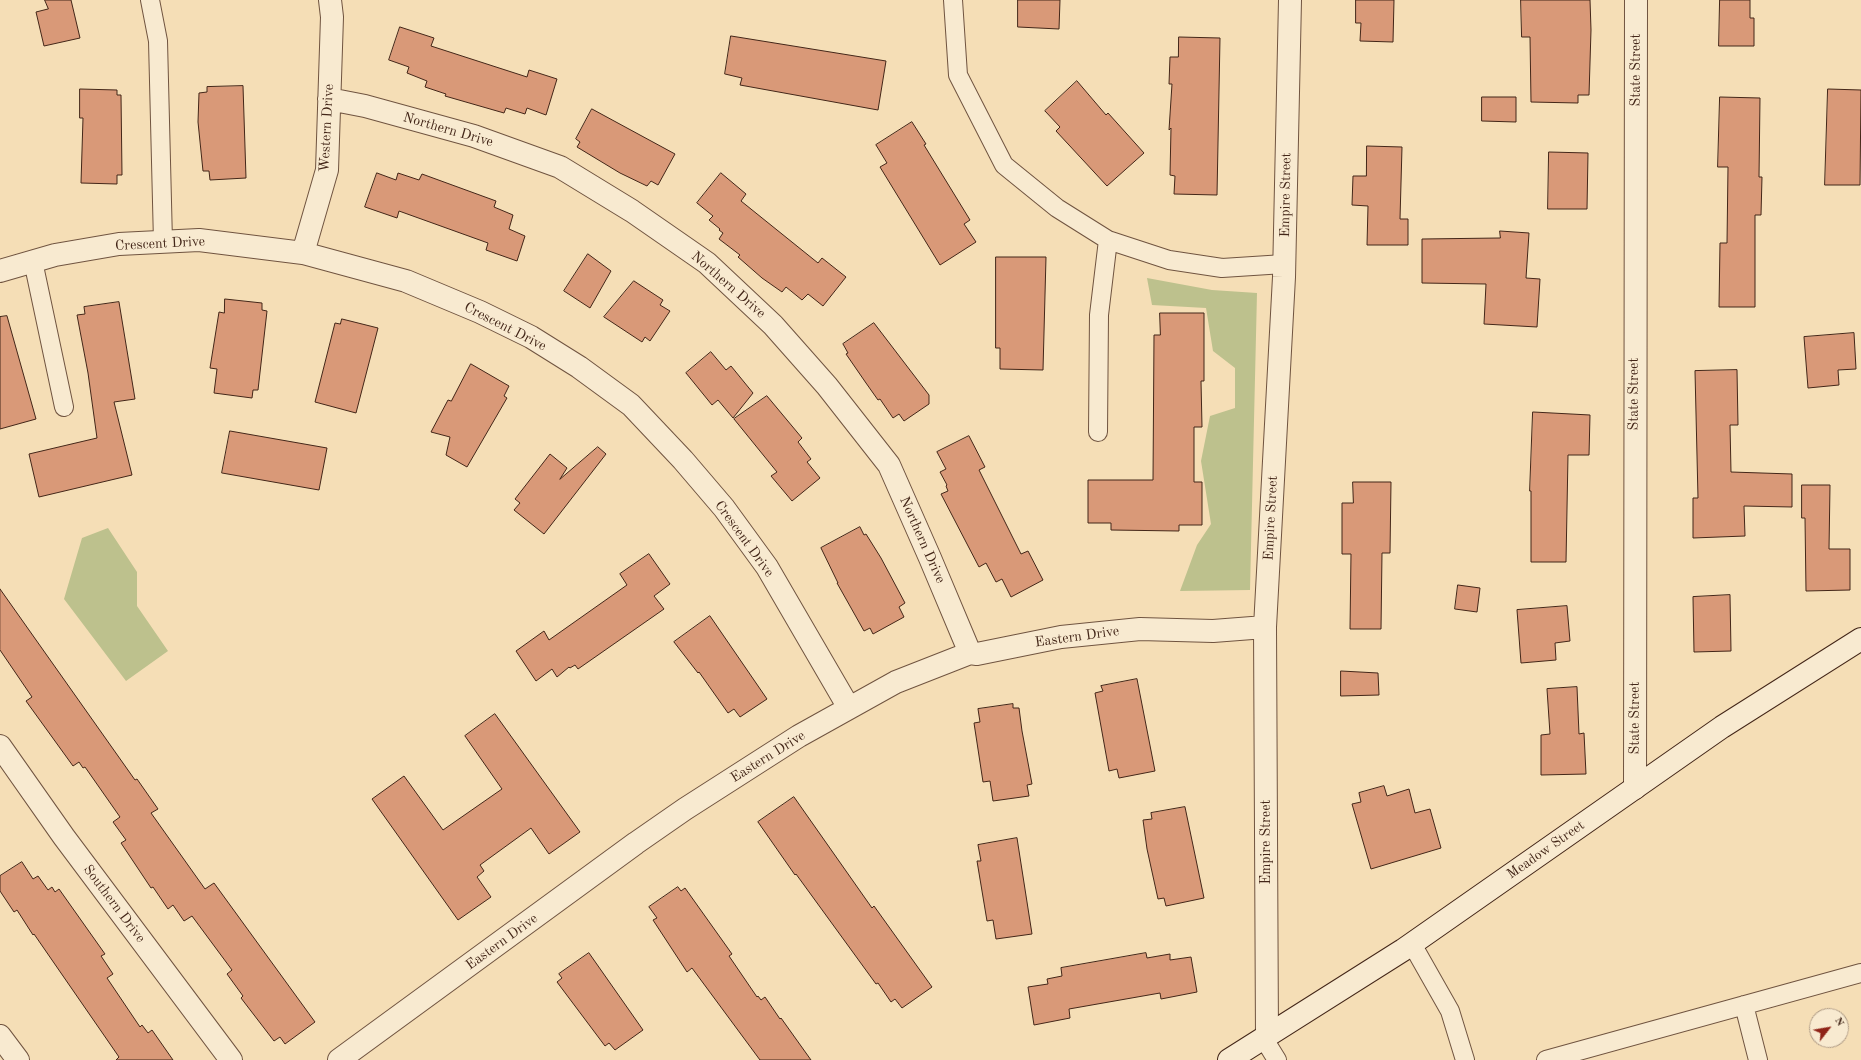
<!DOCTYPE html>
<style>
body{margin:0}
#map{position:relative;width:1861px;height:1060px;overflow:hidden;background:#f5deb6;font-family:"Old Standard TT",serif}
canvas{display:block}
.north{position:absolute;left:1809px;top:1008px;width:40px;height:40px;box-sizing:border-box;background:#f8ead0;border:1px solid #b09c86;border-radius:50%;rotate:59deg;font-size:11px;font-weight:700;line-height:16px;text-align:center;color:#432618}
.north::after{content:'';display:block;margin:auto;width:14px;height:18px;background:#8f2418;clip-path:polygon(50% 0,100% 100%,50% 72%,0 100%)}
</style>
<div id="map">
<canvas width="1861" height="1060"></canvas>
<div class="north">N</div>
</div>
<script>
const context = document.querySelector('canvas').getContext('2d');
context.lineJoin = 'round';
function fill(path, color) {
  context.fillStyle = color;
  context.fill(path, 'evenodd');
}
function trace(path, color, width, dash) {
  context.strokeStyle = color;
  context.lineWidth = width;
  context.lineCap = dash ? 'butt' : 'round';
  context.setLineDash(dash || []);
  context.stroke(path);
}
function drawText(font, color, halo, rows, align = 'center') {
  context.font = font + ' "Old Standard TT",serif';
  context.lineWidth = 3;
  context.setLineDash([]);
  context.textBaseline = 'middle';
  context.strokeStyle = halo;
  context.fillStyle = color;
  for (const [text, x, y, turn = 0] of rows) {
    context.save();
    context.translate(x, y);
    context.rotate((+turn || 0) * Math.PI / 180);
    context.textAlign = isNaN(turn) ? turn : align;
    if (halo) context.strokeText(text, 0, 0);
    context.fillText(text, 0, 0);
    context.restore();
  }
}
fill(new Path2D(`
 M 1147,278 L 1212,290 L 1257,293 L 1250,590 L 1180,591 L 1197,545 L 1211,524 L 1201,461 L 1210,416 L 1235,408 L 1235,368 L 1213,351 L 1206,308 L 1152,305 Z
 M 108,528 L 137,572 L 137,606 L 168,651 L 126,681 L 64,599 L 82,538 Z`), '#bdc18d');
const building = new Path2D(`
 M 45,0 L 71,0 L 80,38 L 44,46 L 36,12 L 48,9 Z
 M 1018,0 L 1060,0 L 1059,29 L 1018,27 Z
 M 1356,0 L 1394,0 L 1393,42 L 1360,41 L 1361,23 L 1356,23 Z
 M 1521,0 L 1590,0 L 1591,30 L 1589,95 L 1578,95 L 1578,103 L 1531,102 L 1530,37 L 1522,37 Z
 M 1720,0 L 1750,0 L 1750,18 L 1754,18 L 1754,46 L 1719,46 Z
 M 400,27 L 434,38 L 431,46 L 527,77 L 529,70 L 557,79 L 546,115 L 527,108 L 525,114 L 506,108 L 504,113 L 445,96 L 446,94 L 425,87 L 427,81 L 407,73 L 409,67 L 389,60 Z
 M 731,36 L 886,61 L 878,110 L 740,85 L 742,78 L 725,74 Z
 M 1179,37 L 1220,38 L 1217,195 L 1174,194 L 1175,176 L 1170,175 L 1171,128 L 1169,130 L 1172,84 L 1169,84 L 1170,57 L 1178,57 Z
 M 1077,81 L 1106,115 L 1108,113 L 1144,153 L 1107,186 L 1056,131 L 1060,127 L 1045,111 Z
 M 243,86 L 246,178 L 210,180 L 209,171 L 203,171 L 198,122 L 199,93 L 207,92 L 207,87 Z
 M 80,89 L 117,90 L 117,95 L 121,95 L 122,175 L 117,175 L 117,184 L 81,183 L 83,118 L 80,118 Z
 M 1828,89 L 1861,90 L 1860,185 L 1825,185 Z
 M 1482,97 L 1516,97 L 1516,122 L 1482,121 Z
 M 1720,97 L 1760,98 L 1759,177 L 1762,177 L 1761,215 L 1755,215 L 1755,307 L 1719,307 L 1720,243 L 1727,243 L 1728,167 L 1718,167 Z
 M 592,109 L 675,154 L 658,185 L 651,181 L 647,186 L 620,173 L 577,147 L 580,142 L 576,139 Z
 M 912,122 L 926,144 L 924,145 L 970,220 L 964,224 L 976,242 L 940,265 L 880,167 L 887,163 L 876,145 Z
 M 1367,146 L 1402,147 L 1400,219 L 1408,219 L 1408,245 L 1367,245 L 1368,206 L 1352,205 L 1353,176 L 1366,176 Z
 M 1549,152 L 1588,153 L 1587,209 L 1548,209 Z
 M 377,173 L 396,180 L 398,173 L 419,180 L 422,174 L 496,201 L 494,207 L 513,215 L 509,229 L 525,236 L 517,261 L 486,250 L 488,243 L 399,211 L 397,218 L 365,207 Z
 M 721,173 L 746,194 L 741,201 L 818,263 L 822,258 L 846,277 L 823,306 L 808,294 L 802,300 L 786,287 L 782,292 L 762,278 L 738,257 L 740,255 L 719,239 L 723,233 L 719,230 L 720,229 L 709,220 L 713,216 L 697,203 Z
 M 1500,231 L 1529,233 L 1526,278 L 1540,279 L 1537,327 L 1484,324 L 1486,284 L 1422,283 L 1422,239 L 1500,238 Z
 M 588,254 L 611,271 L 590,308 L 564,291 Z
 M 996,257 L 1046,257 L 1043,370 L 1000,369 L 1000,348 L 996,348 Z
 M 634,281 L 663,300 L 660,305 L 670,311 L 650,341 L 645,337 L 642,342 L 604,317 Z
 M 225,299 L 262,303 L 262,310 L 267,311 L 258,390 L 253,390 L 252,398 L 214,393 L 217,369 L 210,368 L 219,312 L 224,313 Z
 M 119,302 L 135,399 L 114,402 L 132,475 L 39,497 L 29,454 L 97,438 L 88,373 L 77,315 L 85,314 L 84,307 Z
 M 1160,313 L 1204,313 L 1204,381 L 1201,381 L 1202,427 L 1194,427 L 1194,482 L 1202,482 L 1202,525 L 1179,525 L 1179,531 L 1111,530 L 1111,523 L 1088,523 L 1088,480 L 1153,480 L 1154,335 L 1160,335 Z
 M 7,316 L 36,419 L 0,429 L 0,317 Z
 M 342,319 L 378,328 L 356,413 L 315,402 L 335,323 L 340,324 Z
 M 874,323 L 929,395 L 929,404 L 904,421 L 899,414 L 893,418 L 880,399 L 878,400 L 866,383 L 846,354 L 848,353 L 843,344 Z
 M 1854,333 L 1856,369 L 1838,370 L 1839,385 L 1808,388 L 1804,337 Z
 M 711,352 L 726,370 L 731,366 L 753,393 L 733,418 L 718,400 L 712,405 L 686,373 Z
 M 471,364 L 509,386 L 504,396 L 507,398 L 467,467 L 446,455 L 450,437 L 431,432 L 448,400 L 451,401 Z
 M 1737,370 L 1738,425 L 1730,425 L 1731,472 L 1792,474 L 1792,507 L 1744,506 L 1745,536 L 1693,538 L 1693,498 L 1698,498 L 1695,371 Z
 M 767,396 L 802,438 L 798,442 L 811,459 L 807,462 L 820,478 L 792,501 L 771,476 L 777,472 L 734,419 Z
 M 1533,412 L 1590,415 L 1589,455 L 1568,455 L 1566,562 L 1531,562 L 1531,491 L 1530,491 Z
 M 230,431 L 327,448 L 319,490 L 222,473 Z
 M 969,436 L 985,467 L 979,470 L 1021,554 L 1028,551 L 1043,580 L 1011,597 L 1002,579 L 996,582 L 986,563 L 979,567 L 941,494 L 948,491 L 946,486 L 947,485 L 940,472 L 946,469 L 937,452 Z
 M 598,447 L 606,454 L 544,534 L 514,510 L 520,503 L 515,499 L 550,454 L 567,468 L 560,479 Z
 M 1353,482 L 1391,482 L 1390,553 L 1382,553 L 1381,629 L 1350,629 L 1351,554 L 1342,554 L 1342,503 L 1353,503 Z
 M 1802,485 L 1830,485 L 1829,549 L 1850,549 L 1850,590 L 1806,591 L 1805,518 L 1802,518 Z
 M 860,527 L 864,535 L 866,534 L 881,558 L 905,603 L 899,607 L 904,617 L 873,634 L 870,628 L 864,631 L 837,583 L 838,583 L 821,548 Z
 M 649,554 L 670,584 L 654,596 L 664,609 L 578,669 L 575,665 L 570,668 L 569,667 L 557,677 L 552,669 L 536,681 L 516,651 L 544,631 L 549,640 L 627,585 L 620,574 Z
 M 1458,585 L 1480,588 L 1477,612 L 1455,609 Z
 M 0,589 L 135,780 L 137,779 L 158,809 L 151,813 L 205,889 L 214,883 L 315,1022 L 285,1044 L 280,1037 L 274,1041 L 241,998 L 243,996 L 227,974 L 232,970 L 192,916 L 184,921 L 173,905 L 168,909 L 153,887 L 151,888 L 121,843 L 126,840 L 113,822 L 120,817 L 85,767 L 83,768 L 79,762 L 73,766 L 26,701 L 32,697 L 0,650 Z
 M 1730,595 L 1731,651 L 1694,652 L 1693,597 Z
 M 1567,606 L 1570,641 L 1555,643 L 1556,660 L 1521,663 L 1517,610 Z
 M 710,616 L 767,699 L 740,717 L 734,709 L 728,713 L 699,672 L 698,673 L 674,642 Z
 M 1341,671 L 1378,673 L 1379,695 L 1341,696 Z
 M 1137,679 L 1155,771 L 1119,778 L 1117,769 L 1109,771 L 1095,693 L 1103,691 L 1101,686 Z
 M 1577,687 L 1579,734 L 1584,733 L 1586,774 L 1541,775 L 1541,735 L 1550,734 L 1547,689 Z
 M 1013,704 L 1013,708 L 1019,708 L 1022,731 L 1032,784 L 1027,785 L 1029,796 L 993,801 L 990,781 L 983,782 L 974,723 L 980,722 L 978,709 Z
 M 495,714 L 580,832 L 549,854 L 531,828 L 480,865 L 484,871 L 477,877 L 491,897 L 458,920 L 372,799 L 404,776 L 443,830 L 502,789 L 465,736 Z
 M 1384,786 L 1387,796 L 1409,789 L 1415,813 L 1430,809 L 1441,848 L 1371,869 L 1352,804 L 1361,802 L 1359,793 Z
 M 794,797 L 872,908 L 874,906 L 932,987 L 902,1008 L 895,999 L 891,1002 L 878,983 L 876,984 L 796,874 L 795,875 L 758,822 Z
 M 1185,807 L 1204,898 L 1166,906 L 1164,898 L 1158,899 L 1147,849 L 1143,820 L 1152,819 L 1151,813 Z
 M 1017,838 L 1032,934 L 996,939 L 993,920 L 987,921 L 977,861 L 981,861 L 978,845 Z
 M 22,862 L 33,879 L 38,876 L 48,890 L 52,887 L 55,892 L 59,889 L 105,954 L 101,956 L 113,974 L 107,978 L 140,1027 L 142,1025 L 148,1033 L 152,1030 L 173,1060 L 116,1060 L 119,1057 L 34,934 L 33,935 L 17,910 L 14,912 L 0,891 L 0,876 Z
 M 678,887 L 681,891 L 685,888 L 732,954 L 729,956 L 757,997 L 758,996 L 761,1000 L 765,997 L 780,1019 L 781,1018 L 811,1060 L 760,1060 L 692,968 L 687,972 L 653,920 L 657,918 L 649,907 Z
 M 589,953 L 643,1030 L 615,1050 L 609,1043 L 605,1046 L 557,982 L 562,978 L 559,974 Z
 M 1146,953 L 1147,958 L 1170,954 L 1170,960 L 1191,957 L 1197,992 L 1161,999 L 1160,993 L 1069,1009 L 1070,1018 L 1034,1025 L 1028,987 L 1048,984 L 1047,979 L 1062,976 L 1061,968 Z`);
fill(building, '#d99978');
trace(building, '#432618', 1);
const service = new Path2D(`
 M 150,0 L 158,41 L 163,242
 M 953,0 L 958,75 L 1004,165 L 1057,208 L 1108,240 L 1169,260 L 1222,268 L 1284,264
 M 33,261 L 64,407
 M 1098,432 L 1099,315 L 1108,240
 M 1412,944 L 1450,1011 L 1465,1060
 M 1744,1005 L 1758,1060
 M 1264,1039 L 1277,1060
 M 1546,1060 L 1861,973`);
const minor = new Path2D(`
 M 329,99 L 365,106 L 474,136 L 560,167 L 632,211 L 707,263 L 773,325 L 827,386 L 889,465 L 930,558 L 970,653
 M 303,253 L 327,170 L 332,17 L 330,0
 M 0,271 L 55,255 L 119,244 L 199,240 L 303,253 L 406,281 L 480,312 L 531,337 L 579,367 L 631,405 L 683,460 L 724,508 L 767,567 L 849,708
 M 0,746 L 64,837 L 231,1060
 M 1635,788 L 1636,0
 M 1267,1037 L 1265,627 L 1284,277 L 1290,0
 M 339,1060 L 636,843 L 685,809 L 799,736 L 896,682 L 970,653 L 977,654 L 1061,637 L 1140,629 L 1213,631 L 1265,627`);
const tertiary = new Path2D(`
 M 0,1036 L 18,1060`);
const secondary = new Path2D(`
 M 1229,1060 L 1403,950 L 1722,727 L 1861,639`);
trace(service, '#705440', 20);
trace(minor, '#705440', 24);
trace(tertiary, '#705440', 24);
trace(secondary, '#432618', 24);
trace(service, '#f8ead0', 18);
trace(minor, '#f8ead0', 22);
trace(tertiary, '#f8ead0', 22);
trace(secondary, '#f8ead0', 22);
drawText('14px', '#432618', '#f8ead0', [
 ["State Street",1636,70,-90],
 ["Western Drive",327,128,-87],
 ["Northern Drive",448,130,16],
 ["Empire Street",1286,195,-89],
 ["Crescent Drive",160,244,-3],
 ["Northern Drive",728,285,41],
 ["Crescent Drive",505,327,27],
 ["State Street",1634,394,-90],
 ["Empire Street",1271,518,-87],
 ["Crescent Drive",744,539,54],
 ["Northern Drive",922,540,66],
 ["Eastern Drive",1077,637,-8],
 ["State Street",1635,718,-90],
 ["Eastern Drive",768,757,-32],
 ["Empire Street",1266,842,-90],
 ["Meadow Street",1546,850,-35],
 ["Southern Drive",114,904,53],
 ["Eastern Drive",502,942,-36]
]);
</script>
